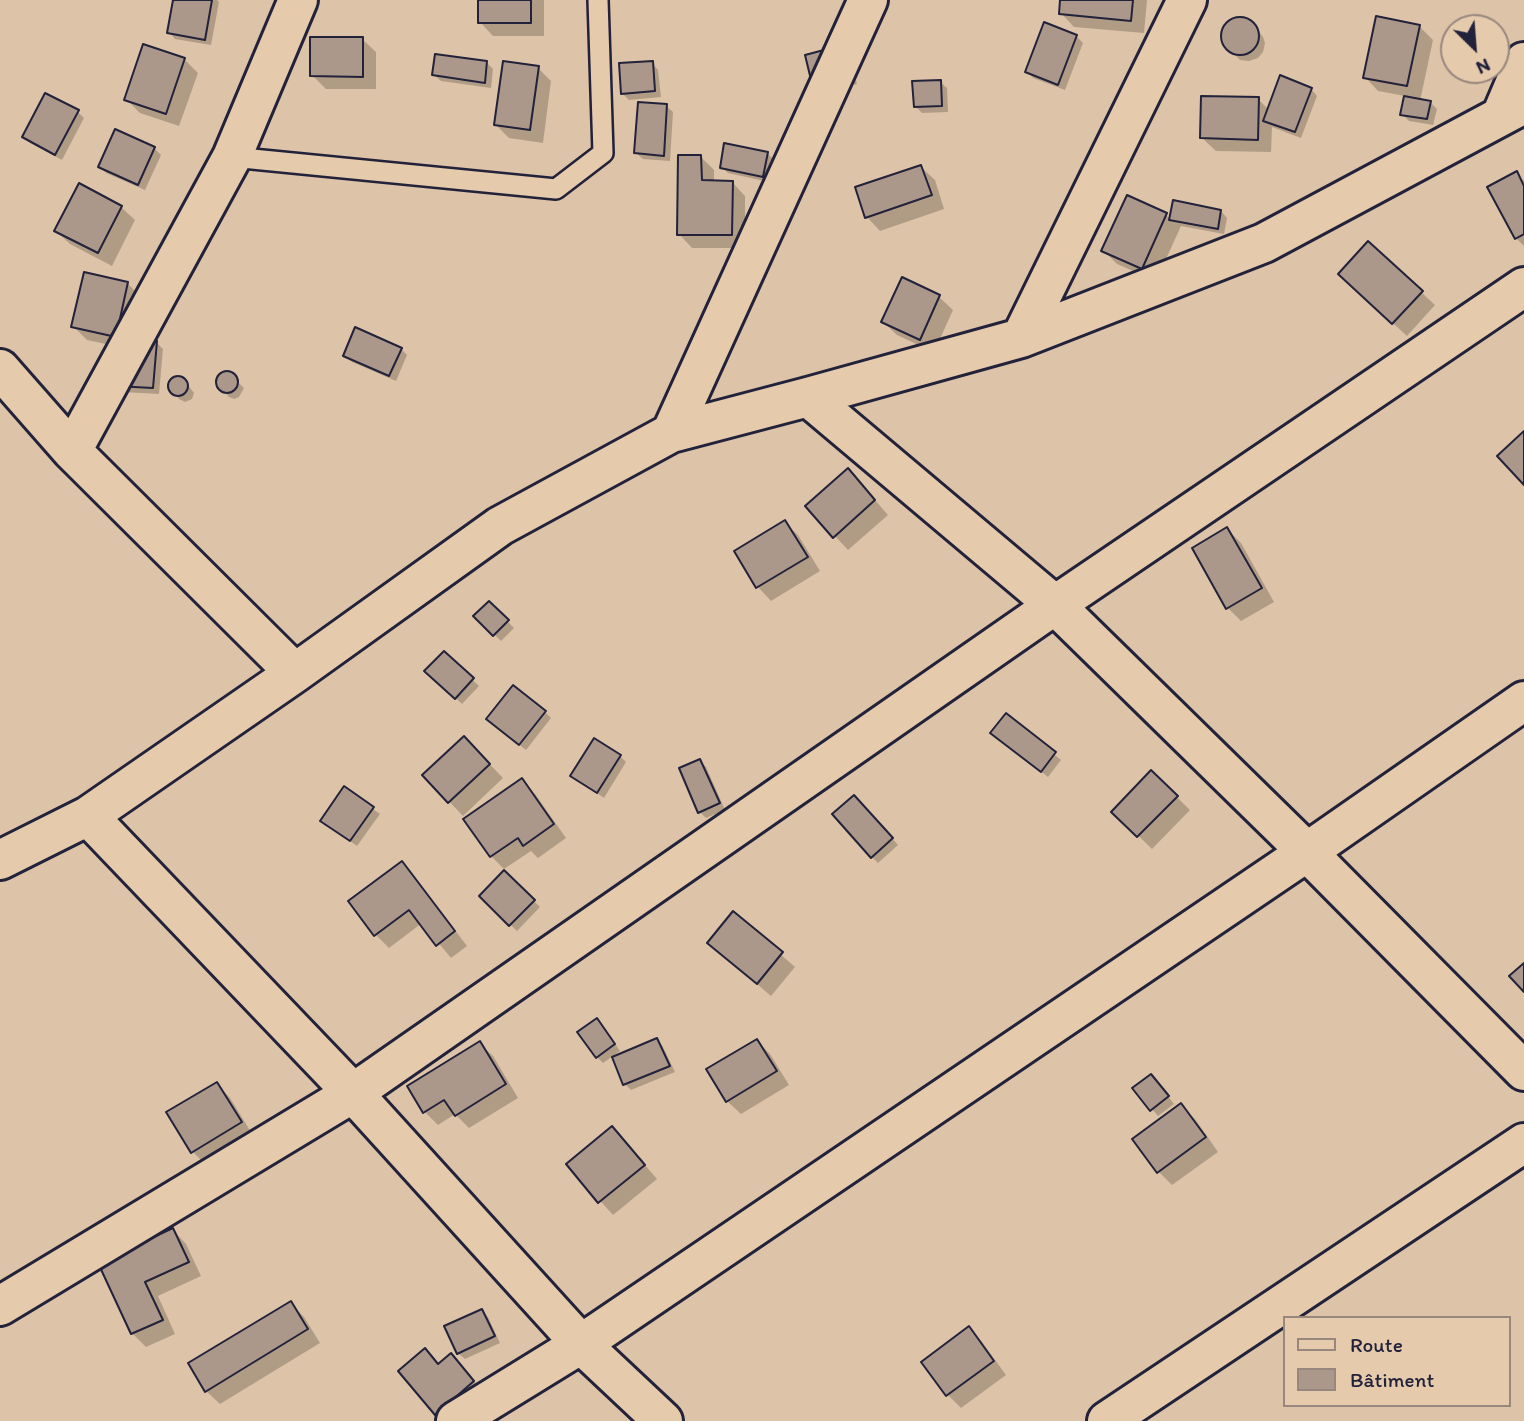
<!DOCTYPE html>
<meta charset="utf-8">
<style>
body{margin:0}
#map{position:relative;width:1524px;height:1421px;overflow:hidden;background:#ddc3a7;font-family:Itim,sans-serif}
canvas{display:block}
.legend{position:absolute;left:1283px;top:1316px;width:228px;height:91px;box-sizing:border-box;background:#e5caac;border:2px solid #97877f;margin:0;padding:9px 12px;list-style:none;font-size:21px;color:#22223b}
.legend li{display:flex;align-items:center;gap:14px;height:35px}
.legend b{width:35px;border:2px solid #97877f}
.north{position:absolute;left:1440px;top:14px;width:70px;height:70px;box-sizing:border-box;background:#e5caac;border:2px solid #97877f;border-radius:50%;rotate:155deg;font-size:19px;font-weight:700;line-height:28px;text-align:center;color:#22223b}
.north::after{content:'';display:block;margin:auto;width:24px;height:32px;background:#22223b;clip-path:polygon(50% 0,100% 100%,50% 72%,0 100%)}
</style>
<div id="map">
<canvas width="1524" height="1421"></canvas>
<ul class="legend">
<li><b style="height:9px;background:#e5caac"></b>Route</li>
<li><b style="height:19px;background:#ac988b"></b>Bâtiment</li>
</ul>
<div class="north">N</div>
</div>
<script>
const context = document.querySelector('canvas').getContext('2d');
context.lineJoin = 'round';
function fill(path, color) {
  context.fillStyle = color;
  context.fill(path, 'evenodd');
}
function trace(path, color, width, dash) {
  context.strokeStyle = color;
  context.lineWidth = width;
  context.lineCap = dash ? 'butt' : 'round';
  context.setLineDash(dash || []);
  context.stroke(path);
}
fill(new Path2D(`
 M 175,0 L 217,0 L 219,2 L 211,45 L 175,39 L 169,32 Z
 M 480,0 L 544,0 L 544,36 L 493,36 L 480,22 Z
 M 1062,0 L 1147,0 L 1144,33 L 1074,27 L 1061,13 Z
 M 1242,19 L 1250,22 L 1257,29 L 1263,37 L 1265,43 L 1263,52 L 1258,58 L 1249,61 L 1240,60 L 1224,44 L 1223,35 L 1226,27 L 1233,21 Z
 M 1419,26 L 1433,40 L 1420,101 L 1430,102 L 1437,109 L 1433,125 L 1409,121 L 1402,114 L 1405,96 L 1378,91 L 1365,77 Z
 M 1076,36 L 1083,43 L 1065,90 L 1033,78 L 1027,71 Z
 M 362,39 L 376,52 L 376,89 L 326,89 L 312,75 Z
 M 849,53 L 857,84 L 821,93 Z
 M 184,59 L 198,73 L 179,126 L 140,113 L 126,99 Z
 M 487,63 L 493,69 L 491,88 L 441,81 L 434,75 Z
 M 652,63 L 658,70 L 661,97 L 629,100 L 623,94 Z
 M 538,68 L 551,81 L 543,143 L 509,138 L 495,124 Z
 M 940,82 L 947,88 L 948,112 L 922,113 L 916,107 Z
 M 1311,89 L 1317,96 L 1301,138 L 1272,127 L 1271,152 L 1216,151 L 1202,138 L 1258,99 L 1269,110 Z
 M 666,106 L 673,112 L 670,161 L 643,159 L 636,153 Z
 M 78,112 L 84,118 L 62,160 L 30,143 L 24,137 Z
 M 154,148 L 161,155 L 145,190 L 106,173 L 100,167 Z
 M 767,153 L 774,160 L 769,182 L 728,173 L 722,167 Z
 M 701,157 L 714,170 L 714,182 L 732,182 L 745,196 L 745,248 L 692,248 L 679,234 Z
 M 921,167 L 935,180 L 944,209 L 880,231 L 867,217 Z
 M 1516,174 L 1524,181 L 1524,246 L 1516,238 Z
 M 121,207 L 135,220 L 112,266 L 70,244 L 56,231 Z
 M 1221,211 L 1227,218 L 1224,234 L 1181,226 L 1156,281 L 1117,264 L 1103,250 L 1166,215 L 1171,220 Z
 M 903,280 L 939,297 L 953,310 L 934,352 L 897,335 L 883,322 Z
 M 127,283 L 141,297 L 131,340 L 157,343 L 163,349 L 159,394 L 123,392 L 120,347 L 87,340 L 73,326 Z
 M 1353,287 L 1421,292 L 1435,305 L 1407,336 Z
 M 401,349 L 407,355 L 396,381 L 352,362 L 345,356 Z
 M 228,373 L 244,388 L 239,397 L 234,399 L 229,397 L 218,384 L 219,378 Z
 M 178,377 L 184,380 L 194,393 L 192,399 L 185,402 L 179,399 L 169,386 L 171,379 Z
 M 861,484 L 888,515 L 848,550 L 808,507 Z
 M 784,522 L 798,535 L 820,571 L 771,601 L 758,587 L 736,552 Z
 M 1227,529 L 1241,543 L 1274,602 L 1241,621 L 1228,608 Z
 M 489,603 L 514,628 L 501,641 L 476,616 Z
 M 444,653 L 479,686 L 462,704 L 427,671 Z
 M 545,712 L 551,718 L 526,750 L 494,725 Z
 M 1006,716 L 1061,760 L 1048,777 L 999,739 Z
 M 478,752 L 503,778 L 463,816 L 424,775 Z
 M 620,756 L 626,762 L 604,798 L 572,776 Z
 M 700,761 L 706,767 L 725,810 L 706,818 L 700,812 Z
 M 1151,772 L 1190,810 L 1152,849 L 1113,811 Z
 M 521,780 L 535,794 L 566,838 L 538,858 L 531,851 L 504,869 L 491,856 Z
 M 345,789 L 380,814 L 357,846 L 322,821 Z
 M 860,803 L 898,845 L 878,863 L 872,857 Z
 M 402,864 L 415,877 L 467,946 L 451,958 L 422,923 L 389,948 L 376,935 Z
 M 504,872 L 540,907 L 517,931 L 481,896 Z
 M 733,913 L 795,967 L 771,996 L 709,943 Z
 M 603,1026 L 620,1051 L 603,1063 L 597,1057 Z
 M 657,1040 L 663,1047 L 675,1072 L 631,1090 L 625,1084 Z
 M 757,1041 L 770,1054 L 789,1085 L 741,1114 L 727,1101 Z
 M 479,1043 L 493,1056 L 518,1098 L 469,1128 L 455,1114 L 438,1125 L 425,1112 L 409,1086 Z
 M 1157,1082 L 1174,1104 L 1158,1116 L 1135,1089 Z
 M 217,1084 L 230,1098 L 254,1137 L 206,1165 L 193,1152 Z
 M 1181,1106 L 1195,1119 L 1218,1152 L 1172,1185 L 1159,1172 L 1135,1140 Z
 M 625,1142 L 657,1179 L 613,1215 L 568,1165 Z
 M 173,1230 L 186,1244 L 201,1276 L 158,1296 L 175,1334 L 146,1347 L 132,1333 L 100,1264 Z
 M 291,1304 L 304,1317 L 320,1343 L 220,1404 L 206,1391 Z
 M 482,1311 L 488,1317 L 500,1343 L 465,1359 L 458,1353 Z
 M 969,1328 L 982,1342 L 1006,1375 L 961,1408 L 948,1395 Z
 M 439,1366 L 464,1369 L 486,1395 L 444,1421 L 436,1414 Z`), '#0003');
const building = new Path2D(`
 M 173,0 L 212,0 L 205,40 L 167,33 Z
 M 478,0 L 531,0 L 531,23 L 478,23 Z
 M 1060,0 L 1133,0 L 1131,21 L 1059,14 Z
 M 1376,16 L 1420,25 L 1407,86 L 1363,78 Z
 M1221 36a19 19 0 1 1 38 0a19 19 0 1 1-38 0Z
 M 1044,22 L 1077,35 L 1058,85 L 1025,72 Z
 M 310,37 L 363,37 L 363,77 L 310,76 Z
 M 143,44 L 185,58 L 166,114 L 124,100 Z
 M 843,45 L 813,88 L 805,55 Z
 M 435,54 L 487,61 L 485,83 L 432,75 Z
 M 503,61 L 539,66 L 530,130 L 494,125 Z
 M 653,61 L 655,91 L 621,94 L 619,63 Z
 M 1280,75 L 1312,88 L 1295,132 L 1263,121 Z
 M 941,80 L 942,106 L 914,107 L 912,81 Z
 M 45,93 L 79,110 L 55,155 L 22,137 Z
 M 1201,96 L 1259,97 L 1258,140 L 1200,138 Z
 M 1404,96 L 1431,101 L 1427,119 L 1400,115 Z
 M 638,102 L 667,104 L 664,156 L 634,153 Z
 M 115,129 L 155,147 L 138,185 L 98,167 Z
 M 724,143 L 768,152 L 763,177 L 720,168 Z
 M 678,155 L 701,155 L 702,180 L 733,181 L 732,235 L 677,235 Z
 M 921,165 L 932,195 L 865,218 L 855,187 Z
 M 1517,171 L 1524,186 L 1524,234 L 1515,239 L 1487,187 Z
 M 79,183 L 122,206 L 98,253 L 54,231 Z
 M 1127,195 L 1167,213 L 1142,269 L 1101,251 Z
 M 1173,200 L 1221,210 L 1218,229 L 1169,220 Z
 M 1368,241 L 1423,291 L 1392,324 L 1338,274 Z
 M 84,272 L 128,282 L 116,337 L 71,327 Z
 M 902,277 L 940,295 L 920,340 L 881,322 Z
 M 355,327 L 402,348 L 389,376 L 343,356 Z
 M 119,338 L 157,341 L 153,388 L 115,386 Z
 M216 382a11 11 0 1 1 22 0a11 11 0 1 1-22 0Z
 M168 386a10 10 0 1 1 20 0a10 10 0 1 1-20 0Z
 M 1524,431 L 1524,485 L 1497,456 Z
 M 848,468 L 875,500 L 833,538 L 805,506 Z
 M 785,520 L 808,557 L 756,588 L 734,551 Z
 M 1227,527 L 1262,588 L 1226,609 L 1192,548 Z
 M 489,601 L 509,620 L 493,636 L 473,616 Z
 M 444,651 L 474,678 L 455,699 L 424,671 Z
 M 513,685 L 546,711 L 519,745 L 486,719 Z
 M 1006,713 L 1056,752 L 1041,772 L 990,733 Z
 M 464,736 L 490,764 L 448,803 L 422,775 Z
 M 594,738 L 621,755 L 597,793 L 570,776 Z
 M 700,759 L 720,803 L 698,813 L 679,768 Z
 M 1151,770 L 1178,796 L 1137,837 L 1111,812 Z
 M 522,778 L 554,824 L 523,846 L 518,838 L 490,857 L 463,819 Z
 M 344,786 L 374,807 L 350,841 L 320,821 Z
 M 854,795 L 893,838 L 871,858 L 832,814 Z
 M 402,861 L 455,931 L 436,946 L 409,910 L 374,936 L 348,901 Z
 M 504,870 L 535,900 L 509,926 L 479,896 Z
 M 733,911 L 783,952 L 757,984 L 707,943 Z
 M 1524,963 L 1524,992 L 1509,976 Z
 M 597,1018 L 615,1044 L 596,1058 L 577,1032 Z
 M 657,1038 L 670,1066 L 623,1085 L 612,1057 Z
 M 757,1039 L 777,1071 L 726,1102 L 706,1069 Z
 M 480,1041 L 506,1084 L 455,1116 L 444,1100 L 423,1113 L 407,1086 Z
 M 1151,1074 L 1169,1096 L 1150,1111 L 1132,1088 Z
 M 217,1082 L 242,1122 L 191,1153 L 166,1112 Z
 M 1181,1103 L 1206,1137 L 1157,1173 L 1132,1139 Z
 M 612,1126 L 645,1165 L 598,1203 L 566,1164 Z
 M 173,1228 L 189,1262 L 145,1282 L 163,1320 L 131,1334 L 98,1263 Z
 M 291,1301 L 308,1329 L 205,1392 L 188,1363 Z
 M 482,1309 L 495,1336 L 457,1354 L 444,1326 Z
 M 969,1326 L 994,1361 L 946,1396 L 921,1362 Z
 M 425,1348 L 438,1364 L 451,1353 L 474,1381 L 435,1415 L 398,1371 Z`);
fill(building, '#ac988b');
trace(building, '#22223b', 2);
const service = new Path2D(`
 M 232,157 L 556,189 L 603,153 L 598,0`);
const minor = new Path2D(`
 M 1501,116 L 1524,62
 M 1021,338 L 1187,0
 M 0,369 L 72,451 L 295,673
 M 808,397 L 1055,605 L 1307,852 L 1524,1071
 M 671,433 L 868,0
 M 72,451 L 232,157 L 298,0
 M 88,816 L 353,1093 L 581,1344 L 663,1421
 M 0,860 L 88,816 L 295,673 L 500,526 L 671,433 L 808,397 L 1021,338 L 1264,243 L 1524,104
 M 0,1306 L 353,1093 L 1055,605 L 1524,287
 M 456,1421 L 581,1344 L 1307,852 L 1524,701
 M 1107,1421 L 1524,1143`);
trace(service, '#22223b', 24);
trace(minor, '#22223b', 44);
trace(service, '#e5caac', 19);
trace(minor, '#e5caac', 38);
</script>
